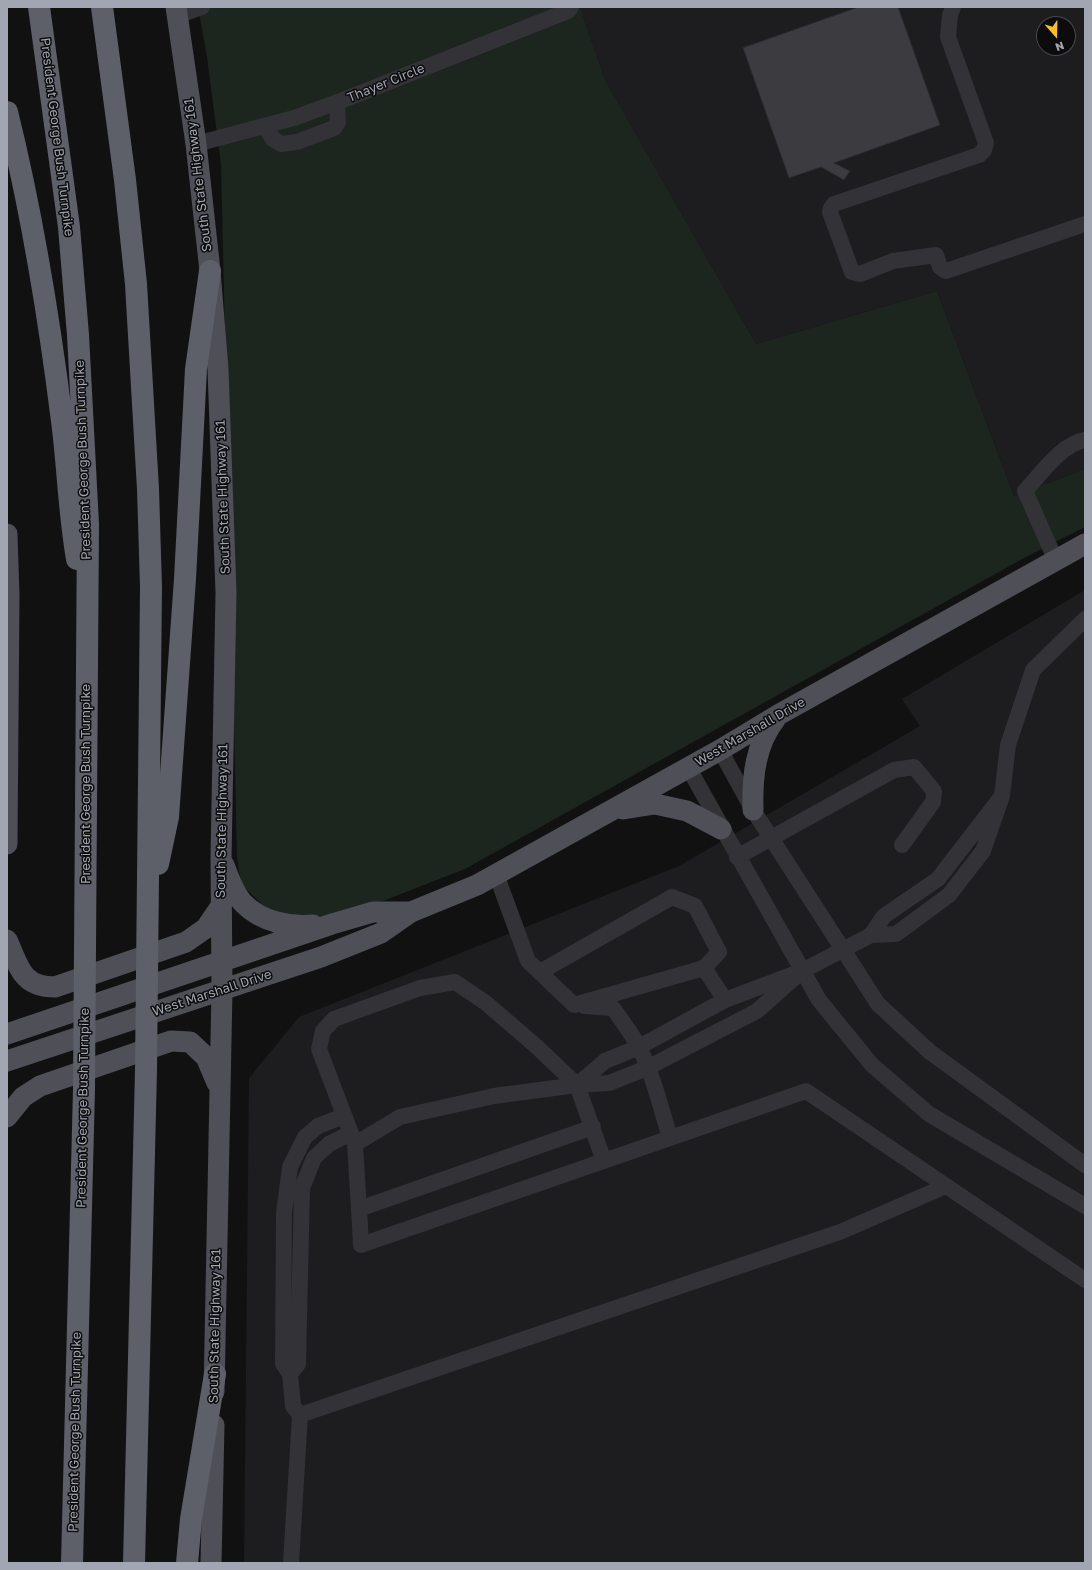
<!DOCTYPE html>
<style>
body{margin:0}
#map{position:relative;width:1092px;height:1570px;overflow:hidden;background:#111112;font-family:"Golos Text",sans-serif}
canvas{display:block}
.frame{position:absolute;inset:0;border:8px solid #a2a6b3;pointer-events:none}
.north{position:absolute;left:1036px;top:16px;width:40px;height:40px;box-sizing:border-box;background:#0c0c0d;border:1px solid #484a4f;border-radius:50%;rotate:160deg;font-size:11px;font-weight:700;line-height:16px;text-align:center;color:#a2a6b3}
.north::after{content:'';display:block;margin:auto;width:14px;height:18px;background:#f5c027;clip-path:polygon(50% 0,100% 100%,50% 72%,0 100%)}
</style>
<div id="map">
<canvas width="1092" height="1570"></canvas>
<div class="frame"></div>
<div class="north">N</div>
</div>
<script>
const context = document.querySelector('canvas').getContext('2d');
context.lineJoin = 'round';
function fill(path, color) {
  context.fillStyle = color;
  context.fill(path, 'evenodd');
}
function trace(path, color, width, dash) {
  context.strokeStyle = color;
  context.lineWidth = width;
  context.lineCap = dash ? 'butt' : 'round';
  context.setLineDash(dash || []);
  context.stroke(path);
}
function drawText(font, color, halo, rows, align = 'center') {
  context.font = font + ' "Golos Text",sans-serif';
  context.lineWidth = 3;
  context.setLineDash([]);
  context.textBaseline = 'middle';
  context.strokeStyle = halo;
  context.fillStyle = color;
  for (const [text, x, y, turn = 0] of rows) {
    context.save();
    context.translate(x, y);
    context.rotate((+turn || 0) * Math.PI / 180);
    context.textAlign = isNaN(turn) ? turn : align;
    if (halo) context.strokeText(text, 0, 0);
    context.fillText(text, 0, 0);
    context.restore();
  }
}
fill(new Path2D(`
 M 580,7 L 1085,7 L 1085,469 L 1014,496 L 937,291 L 756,344 L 605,80 ZM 1044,24 L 1068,24 L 1068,48 L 1044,48 Z
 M 1085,590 L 1085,1563 L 244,1563 L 249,1078 L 299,1017 L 679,866 L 920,726 L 902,699 Z`), '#1d1d1f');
fill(new Path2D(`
 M 198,7 L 580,7 L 605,80 L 756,344 L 937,291 L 1014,496 L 1085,469 L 1085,527 L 1024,558 L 465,869 L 383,901 L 310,920 L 271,913 L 241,884 L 237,857 L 221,164 L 207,57 Z`), '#1d251f');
const building = new Path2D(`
 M 859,7 L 898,7 L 940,125 L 834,163 L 850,171 L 844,180 L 821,167 L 789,178 L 743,48 Z`);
fill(building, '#3b3b40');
trace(building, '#2b2b2f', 1);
trace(new Path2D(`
 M 953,7 L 950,15 L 948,37 L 986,143 L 984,150 L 979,155 L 834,204 L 831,208 L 830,212 L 852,272 L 860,274 L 893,261 L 936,255 L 940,267 L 946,271 L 1085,224
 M 177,16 L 202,7
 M 265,126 L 273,139 L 281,144 L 297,142 L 334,128 L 338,122 L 337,102
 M 196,144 L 294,118 L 343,100 L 568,11 L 571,7
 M 1056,561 L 1025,491 C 1041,474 1061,444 1085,440
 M 720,750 L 753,810 L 878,1004 L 930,1052 L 1085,1165
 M 688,767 L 819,1000 L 872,1065 L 929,1114 L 1085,1206
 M 737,857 L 894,770 L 914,767 L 934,791 L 933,802 L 902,845
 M 496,874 L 528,961 L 574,1005 L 704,968 L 719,952 L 695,906 L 672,897 L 540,972
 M 871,935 L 896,934 L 949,895 L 983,851 L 1002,796 L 1008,745 L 1033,670 L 1085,619
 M 704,968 L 725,1000
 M 584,1006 L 613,1008 C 622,1021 632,1034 639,1047 C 653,1075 661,1108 670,1138
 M 577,1085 L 605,1061 L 639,1047 L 725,1000 L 802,971 L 871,935 L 884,916 L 938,879 L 1002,796
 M 593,1127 L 359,1209 L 355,1144 L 400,1117 L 494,1096 L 577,1085 L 609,1083 L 647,1068 L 757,1011 L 802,971
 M 355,1144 L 319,1049 L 323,1031 L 334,1019 L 420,988 L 455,982 L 486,1003 L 536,1046 L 577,1085 L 604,1161
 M 359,1209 L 361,1245 L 806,1091 L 1085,1280
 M 290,1374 L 298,1364 L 302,1188 L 314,1158 L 329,1144 L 351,1133
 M 300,1415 L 293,1406 L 290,1374 L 283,1364 L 284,1213 L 290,1167 L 305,1137 L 318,1126 L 344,1116
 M 291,1563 L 300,1415 L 840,1232 L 946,1186`), '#323237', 16);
trace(new Path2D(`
 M 176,7 L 196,144 L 210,271 L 218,369 L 226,593 L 221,858 L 222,990 L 214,1392
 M 7,534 L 9,596 L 7,844
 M 623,809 L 655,804 L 687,811 L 721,829
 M 753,810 C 752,777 755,745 776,718
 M 224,865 C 229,878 234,894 244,904 C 262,922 289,927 313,925
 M 7,940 C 19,966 21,987 55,987 L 186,942 L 206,928 L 221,906
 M 7,1034 L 332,924 L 373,912 L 411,912
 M 7,1061 L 321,957 L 381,933 L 411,912 L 477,885 L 720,750 L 778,715 L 1085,544
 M 7,1117 L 23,1097 L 40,1086 L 171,1041 L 190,1042 L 206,1057 L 217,1083
 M 211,1563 L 214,1425`), '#4e4f57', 21);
trace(new Path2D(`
 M 39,7 L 69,227 L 78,335 L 88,524 L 84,1089 L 72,1563
 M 102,7 L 125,180 L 136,284 L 148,489 L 151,587 L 146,1070 L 134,1563
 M 7,112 C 32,213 49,317 62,421 C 68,467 69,513 77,559
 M 158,864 L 168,817 L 185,579 L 196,369 L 210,271
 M 187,1563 L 191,1519 L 215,1374`), '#5e6069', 22);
drawText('13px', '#a2a6b3', '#0c0c0d', [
 ["Thayer Circle",386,83,-22],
 ["President George Bush Turnpike",57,137,83],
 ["South State Highway 161",198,175,-97],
 ["President George Bush Turnpike",83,460,-92],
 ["South State Highway 161",223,497,-92],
 ["West Marshall Drive",750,732,-30],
 ["President George Bush Turnpike",86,784,-90],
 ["South State Highway 161",222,821,-89],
 ["West Marshall Drive",212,993,-18],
 ["President George Bush Turnpike",83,1108,-89],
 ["South State Highway 161",215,1326,-89],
 ["President George Bush Turnpike",75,1432,-89]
]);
</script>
